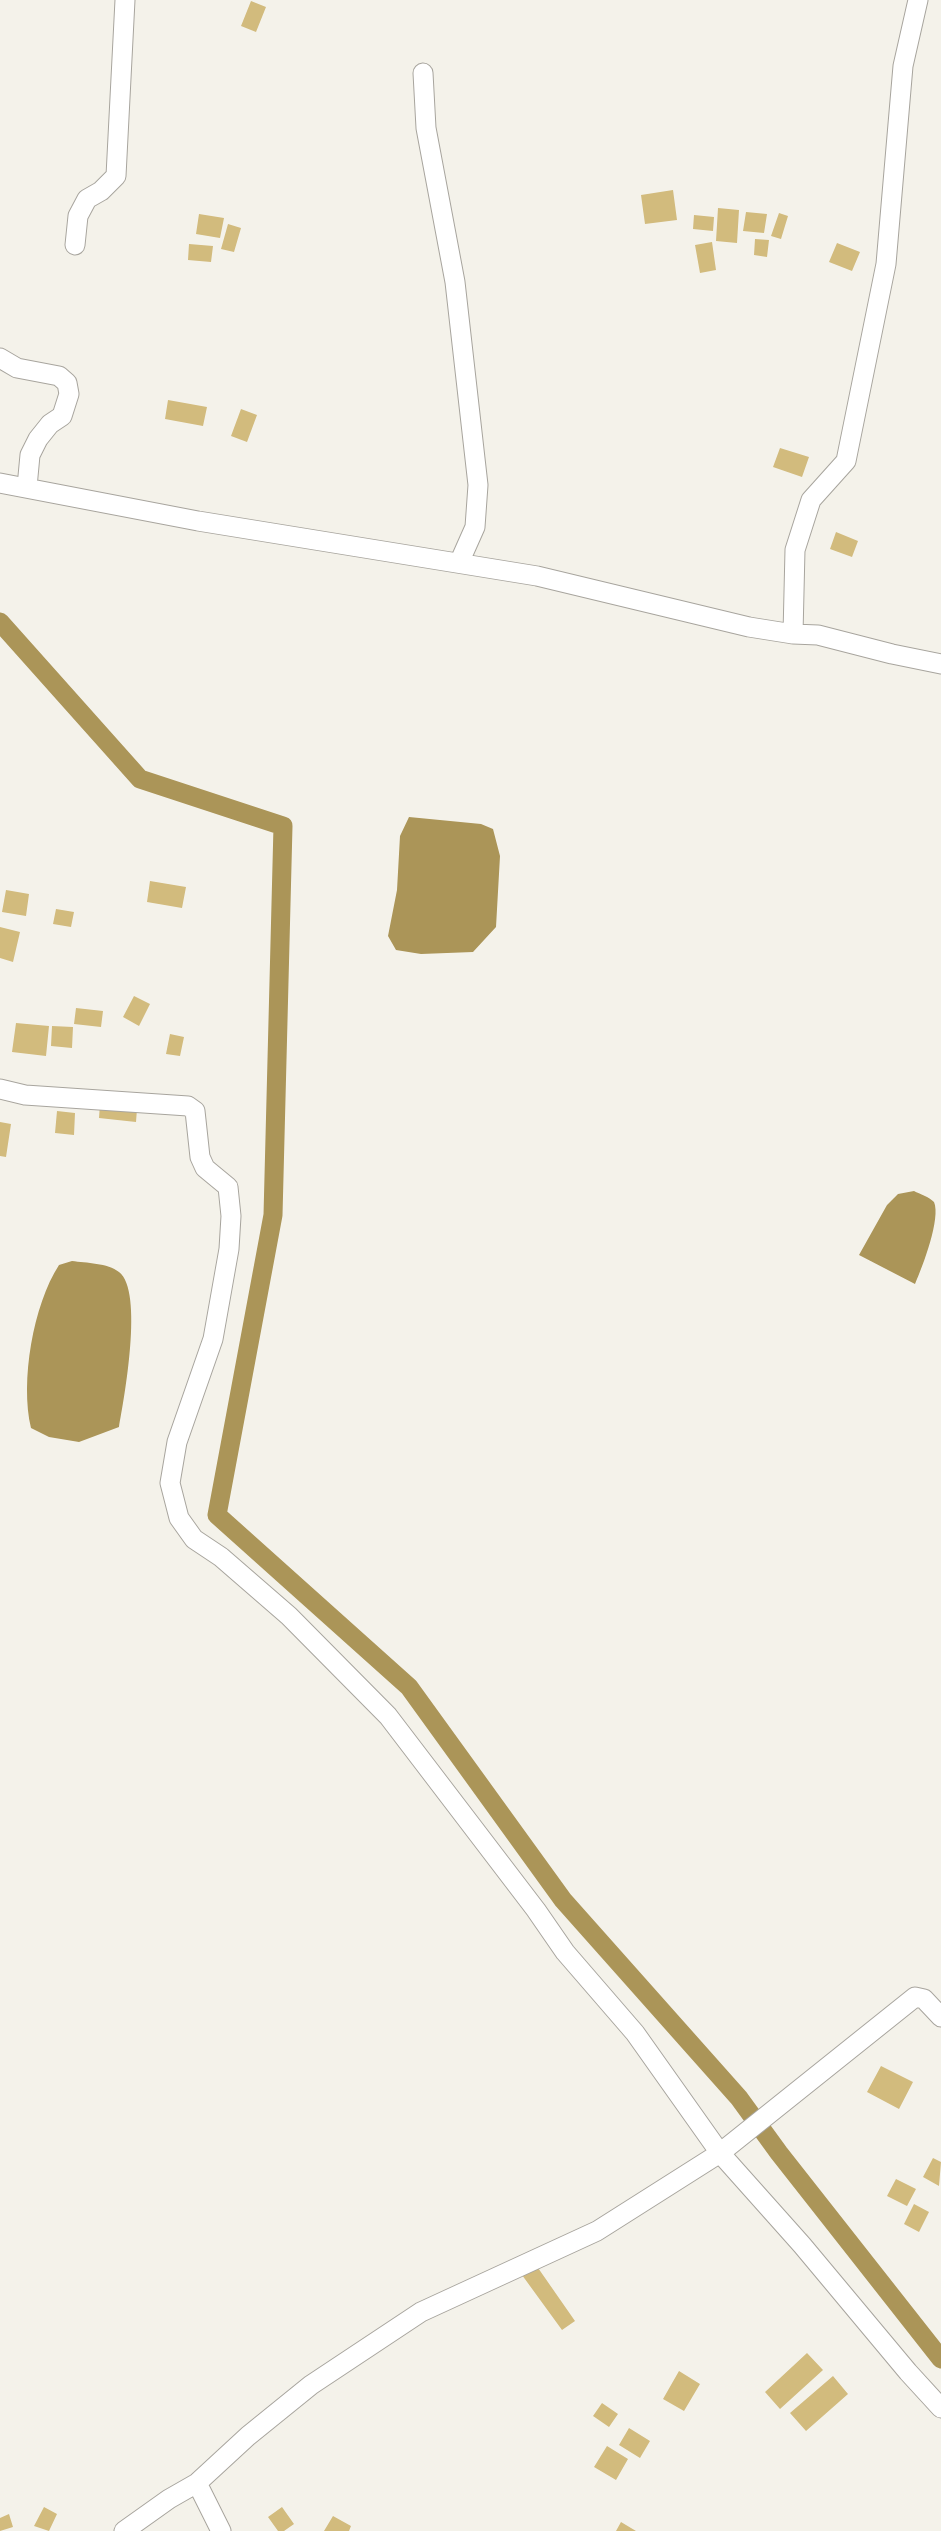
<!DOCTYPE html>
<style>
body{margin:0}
canvas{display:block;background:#f4f2ea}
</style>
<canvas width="941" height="2531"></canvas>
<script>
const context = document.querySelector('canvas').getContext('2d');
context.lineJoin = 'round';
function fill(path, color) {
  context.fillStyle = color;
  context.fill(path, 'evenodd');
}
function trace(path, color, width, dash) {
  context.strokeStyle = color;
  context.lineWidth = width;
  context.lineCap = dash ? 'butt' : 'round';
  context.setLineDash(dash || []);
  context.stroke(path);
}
fill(new Path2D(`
 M 409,817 L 481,824 L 493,829 L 500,856 L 496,927 L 473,952 L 421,954 L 396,950 L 388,936 L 397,890 L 400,836 Z
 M 914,1191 C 920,1194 929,1197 934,1202 C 941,1218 923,1266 915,1284 L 859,1255 L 887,1205 L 898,1194 Z
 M 72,1261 C 86,1263 108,1263 119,1272 C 144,1291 124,1399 119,1427 L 79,1442 L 49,1437 L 31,1428 C 20,1382 33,1305 59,1265 Z`), '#ab9558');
trace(new Path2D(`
 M 0,622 L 140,779 L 283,826 L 273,1215 L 217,1515 L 409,1687 L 563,1900 L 739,2098 L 779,2153 L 941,2359`), '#ab9558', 19);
fill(new Path2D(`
 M 251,1 L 266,7 L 256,32 L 241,26 Z
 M 673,190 L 677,220 L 645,224 L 641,195 Z
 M 718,208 L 739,210 L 737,243 L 716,241 Z
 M 746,212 L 767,214 L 764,233 L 743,231 Z
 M 779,213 L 788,216 L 781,239 L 771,236 Z
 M 199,214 L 224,218 L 220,238 L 196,234 Z
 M 694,215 L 714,217 L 713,231 L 693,229 Z
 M 228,224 L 241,228 L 234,252 L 221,249 Z
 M 755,239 L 769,240 L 767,257 L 754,255 Z
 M 712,242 L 716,270 L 700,273 L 695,245 Z
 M 837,243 L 860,252 L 852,271 L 829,262 Z
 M 189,244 L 213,246 L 211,262 L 188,260 Z
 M 168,400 L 207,407 L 203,426 L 165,419 Z
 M 241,409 L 257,415 L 247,442 L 231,436 Z
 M 780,448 L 809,457 L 802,477 L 773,467 Z
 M 836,532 L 858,541 L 852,557 L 830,549 Z
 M 150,881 L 186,887 L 182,908 L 147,902 Z
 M 6,890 L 29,894 L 26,916 L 2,912 Z
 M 56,909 L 74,912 L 71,927 L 53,924 Z
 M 0,927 L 20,932 L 13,962 L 0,958 Z
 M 134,996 L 150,1004 L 139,1026 L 123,1017 Z
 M 76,1008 L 103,1011 L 101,1027 L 74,1024 Z
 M 16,1023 L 49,1026 L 46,1056 L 12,1052 Z
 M 52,1026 L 73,1027 L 72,1048 L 51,1046 Z
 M 170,1034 L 184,1037 L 180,1056 L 166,1054 Z
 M 100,1104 L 137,1109 L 136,1122 L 99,1118 Z
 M 57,1111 L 75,1113 L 74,1135 L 55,1133 Z
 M 0,1122 L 11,1124 L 6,1157 L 0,1156 Z
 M 881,2066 L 913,2082 L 899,2109 L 867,2092 Z
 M 933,2158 L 941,2162 L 939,2186 L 923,2177 Z
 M 896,2179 L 916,2189 L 907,2206 L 887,2196 Z
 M 914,2204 L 929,2212 L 919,2232 L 904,2224 Z
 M 536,2265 L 575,2321 L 562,2330 L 522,2275 Z
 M 807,2353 L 823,2370 L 780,2409 L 765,2392 Z
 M 679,2371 L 700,2384 L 684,2411 L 663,2399 Z
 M 833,2376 L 848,2394 L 806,2431 L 790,2413 Z
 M 602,2403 L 618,2414 L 609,2427 L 593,2416 Z
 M 629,2428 L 650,2441 L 640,2458 L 619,2445 Z
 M 607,2446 L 628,2459 L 616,2480 L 594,2467 Z
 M 44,2507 L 57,2514 L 49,2531 L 34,2526 Z
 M 282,2507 L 294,2524 L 284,2531 L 278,2531 L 268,2517 Z
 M 9,2514 L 13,2527 L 0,2531 L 0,2518 Z
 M 333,2516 L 351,2526 L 349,2531 L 324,2531 Z
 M 621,2522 L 636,2531 L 616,2531 Z`), '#d2bb7d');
const minor = new Path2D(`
 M 423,73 L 426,128 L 455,282 L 478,485 L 475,527 L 459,563
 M 75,245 L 78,216 L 87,199 L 101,191 L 116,176 L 125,0
 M 0,358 L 17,368 L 59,376 L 67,383 L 69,394 L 62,416 L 50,424 L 38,439 L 30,455 L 27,487
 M 0,483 L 198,521 L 537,576 L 749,627 L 793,634 L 818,635 L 892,654 L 941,664
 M 793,634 L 795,550 L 811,500 L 846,461 L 886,264 L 903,66 L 918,0
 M 0,1089 L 25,1095 L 188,1106 L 195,1111 L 200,1157 L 205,1168 L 228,1187 L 231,1216 L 229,1249 L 213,1339 L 177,1442 L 170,1483 L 179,1518 L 194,1539 L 221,1557 L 289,1616 L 388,1716 L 536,1910 L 565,1952 L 635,2033 L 720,2153 L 802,2245 L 908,2372 L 941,2408
 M 124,2531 L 169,2499 L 197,2483
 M 221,2531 L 197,2483 L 248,2436 L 311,2385 L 421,2312 L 597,2231 L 720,2153 L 915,1997 L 924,1999 L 941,2017`);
trace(minor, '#a8a59e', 21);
trace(minor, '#fff', 19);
</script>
